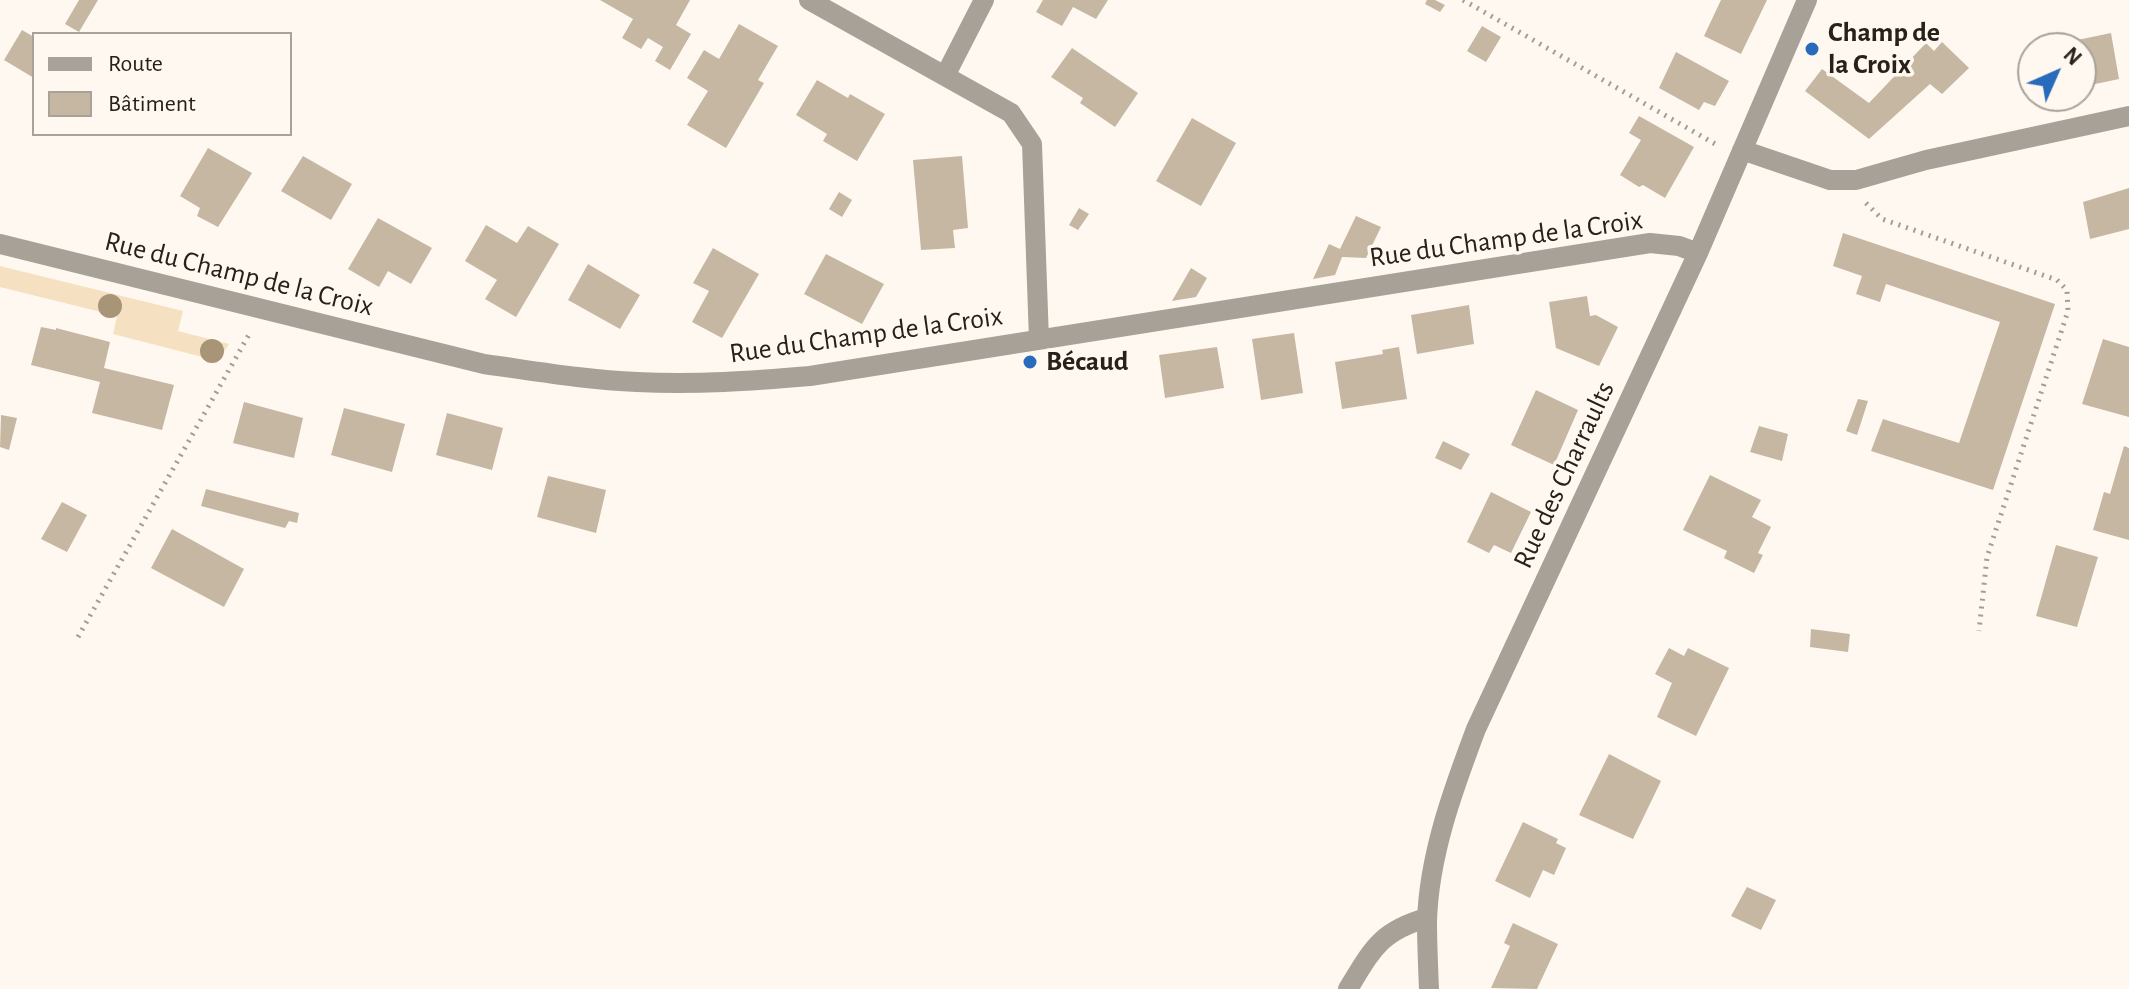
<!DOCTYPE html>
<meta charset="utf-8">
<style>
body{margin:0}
#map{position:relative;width:2129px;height:989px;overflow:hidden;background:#fff8f0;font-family:"Alegreya Sans",sans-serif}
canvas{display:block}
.legend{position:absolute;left:32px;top:32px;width:260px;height:104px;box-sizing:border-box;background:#fff8f0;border:2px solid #a9a29a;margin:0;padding:10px 14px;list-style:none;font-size:24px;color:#272119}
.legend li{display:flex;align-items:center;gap:16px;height:40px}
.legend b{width:40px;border:2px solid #a9a29a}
.north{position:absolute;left:2017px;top:32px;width:80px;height:80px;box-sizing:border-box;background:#fff8f0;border:2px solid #a9a29a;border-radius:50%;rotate:45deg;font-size:22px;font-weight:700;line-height:32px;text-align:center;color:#272119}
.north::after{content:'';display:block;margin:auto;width:28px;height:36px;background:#286bbc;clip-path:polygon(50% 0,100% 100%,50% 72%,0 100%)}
</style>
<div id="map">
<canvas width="2129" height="989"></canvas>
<ul class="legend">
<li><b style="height:10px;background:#a8a198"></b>Route</li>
<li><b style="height:22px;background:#c6b7a2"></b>Bâtiment</li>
</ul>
<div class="north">N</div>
</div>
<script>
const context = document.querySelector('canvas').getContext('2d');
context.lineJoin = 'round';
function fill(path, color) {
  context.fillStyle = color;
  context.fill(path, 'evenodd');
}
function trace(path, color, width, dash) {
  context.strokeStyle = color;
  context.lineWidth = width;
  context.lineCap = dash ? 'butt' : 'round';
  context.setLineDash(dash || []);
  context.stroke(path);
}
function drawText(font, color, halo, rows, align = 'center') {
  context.font = font + ' "Alegreya Sans",sans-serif';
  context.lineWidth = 7;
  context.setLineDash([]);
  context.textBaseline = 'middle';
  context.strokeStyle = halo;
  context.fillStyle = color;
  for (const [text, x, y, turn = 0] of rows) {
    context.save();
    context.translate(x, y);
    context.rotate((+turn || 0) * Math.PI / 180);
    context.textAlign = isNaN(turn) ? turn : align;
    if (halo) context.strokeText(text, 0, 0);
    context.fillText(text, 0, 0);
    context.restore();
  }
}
fill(new Path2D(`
 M 0,266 L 183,311 L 178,331 L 229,344 L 218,361 L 113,334 L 117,316 L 0,287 Z`), '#f6e0c2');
fill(new Path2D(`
 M 79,0 L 98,0 L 79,32 L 65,24 Z
 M 600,0 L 690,0 L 676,25 L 691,34 L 670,70 L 655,61 L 663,47 L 648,38 L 641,49 L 622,38 L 633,19 Z
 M 1043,0 L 1108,0 L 1096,19 L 1073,7 L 1062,26 L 1036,12 Z
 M 1427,0 L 1435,0 L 1445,5 L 1440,12 L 1425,4 Z
 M 1721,0 L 1767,0 L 1741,54 L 1704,36 Z
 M 739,24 L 778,46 L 758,80 L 764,83 L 726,148 L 687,125 L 708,91 L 687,78 L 704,50 L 719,59 Z
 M 1482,26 L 1501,37 L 1486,62 L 1467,51 Z
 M 22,30 L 34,37 L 34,78 L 4,60 Z
 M 2111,33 L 2119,79 L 2081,87 L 2081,48 L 2059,48 L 2058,44 Z
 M 1942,42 L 1969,68 L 1942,94 L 1930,84 L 1869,139 L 1805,91 L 1822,69 L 1869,103 L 1926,43 L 1934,51 Z
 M 1072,48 L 1138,93 L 1115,127 L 1080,103 L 1083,98 L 1051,77 Z
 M 1676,52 L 1729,81 L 1715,106 L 1704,102 L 1699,110 L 1659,88 Z
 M 817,80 L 848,98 L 850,94 L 885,114 L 857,161 L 823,141 L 827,134 L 796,115 Z
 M 1639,116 L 1694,147 L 1665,198 L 1643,185 L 1639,187 L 1620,175 L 1641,140 L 1629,133 Z
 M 1192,118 L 1236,143 L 1201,206 L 1156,181 Z
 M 208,148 L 252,173 L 218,227 L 197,216 L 200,208 L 180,196 Z
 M 303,156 L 352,184 L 331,220 L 281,191 Z
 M 962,156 L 968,228 L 953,230 L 955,248 L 921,250 L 913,160 Z
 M 2129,188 L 2129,229 L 2090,239 L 2083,202 Z
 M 839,192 L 852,200 L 842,217 L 829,209 Z
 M 1079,208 L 1089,214 L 1078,230 L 1069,225 Z
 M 1356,216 L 1381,227 L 1366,258 L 1342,257 L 1335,275 L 1313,279 L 1329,244 L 1340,249 Z
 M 378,218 L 432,248 L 411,284 L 388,271 L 379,287 L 348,269 Z
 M 486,225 L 517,243 L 528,226 L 559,244 L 516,317 L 485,299 L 497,280 L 465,261 Z
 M 1843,233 L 2055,304 L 1993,490 L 1871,451 L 1883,419 L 1959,443 L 2000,322 L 1886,284 L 1880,302 L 1856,294 L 1862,276 L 1833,266 Z
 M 713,248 L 759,274 L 722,338 L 692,322 L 709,291 L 693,283 Z
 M 826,254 L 884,284 L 862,324 L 804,294 Z
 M 588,264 L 640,295 L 620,329 L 568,300 Z
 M 1191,268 L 1207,278 L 1196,297 L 1172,301 Z
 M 1587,296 L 1590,316 L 1596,315 L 1618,327 L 1599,366 L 1556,348 L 1549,302 Z
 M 1469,305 L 1474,344 L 1417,354 L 1411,315 Z
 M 41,327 L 56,330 L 56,328 L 110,342 L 104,368 L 174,385 L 162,430 L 92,413 L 100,382 L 31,365 Z
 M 1294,333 L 1303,393 L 1261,400 L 1252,339 Z
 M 2103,339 L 2129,347 L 2129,417 L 2082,404 Z
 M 1217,347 L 1224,388 L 1165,398 L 1159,355 Z
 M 1399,347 L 1407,399 L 1342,409 L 1335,362 L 1383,354 L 1382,350 Z
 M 1536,390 L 1578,410 L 1554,465 L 1511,445 Z
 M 1858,399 L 1868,401 L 1857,435 L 1846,431 Z
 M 244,402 L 303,418 L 294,458 L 233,443 Z
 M 344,408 L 405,424 L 392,472 L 331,455 Z
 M 447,413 L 503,428 L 492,470 L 436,455 Z
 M 1,415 L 17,418 L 9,450 L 0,447 Z
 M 1759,426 L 1788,434 L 1782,461 L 1750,452 Z
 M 1443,441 L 1470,454 L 1461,470 L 1435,458 Z
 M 2124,446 L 2129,448 L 2129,540 L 2093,530 L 2104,492 L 2110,494 Z
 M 1710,475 L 1761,500 L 1752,517 L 1771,527 L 1758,553 L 1763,555 L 1754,573 L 1724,558 L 1727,551 L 1683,530 Z
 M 548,476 L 606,490 L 596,533 L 537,517 Z
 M 206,489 L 299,513 L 297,523 L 289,521 L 285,528 L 201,506 Z
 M 1491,492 L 1531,512 L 1511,553 L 1494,545 L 1489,553 L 1467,542 Z
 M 62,502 L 87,515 L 67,552 L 41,539 Z
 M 172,529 L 244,569 L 224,607 L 151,568 Z
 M 2056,545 L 2098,557 L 2077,627 L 2036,616 Z
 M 1811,629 L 1850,634 L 1848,652 L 1810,647 Z
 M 1669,648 L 1684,656 L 1688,648 L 1729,668 L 1696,736 L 1657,717 L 1672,683 L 1655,674 Z
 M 1609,754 L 1661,781 L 1633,839 L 1579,815 Z
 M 1523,822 L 1558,839 L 1556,843 L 1566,848 L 1554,875 L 1543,870 L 1530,898 L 1495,881 Z
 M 1747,887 L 1776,900 L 1761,930 L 1731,916 Z
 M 1513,923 L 1558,944 L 1537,989 L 1491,988 L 1510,946 L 1504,943 Z`), '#c6b7a2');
trace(new Path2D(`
 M 1463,0 L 1717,145
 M 1866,203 L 1882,219 L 2057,280 L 2067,290 L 2068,311 L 1987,557 L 1979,631
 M 78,637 L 251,331`), '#a49d95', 5, [2, 6]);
trace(new Path2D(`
 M 809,0 L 1011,113 L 1032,144 L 1039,340
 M 945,76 L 984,0
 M 1742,150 L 1830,180 L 1856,180 L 1926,160 L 2129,116
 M 0,244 L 484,364 C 535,371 586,380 637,382 C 695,385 752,381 810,376 L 1650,243 L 1679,246 L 1698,253
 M 1348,989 C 1372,950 1380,931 1427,918
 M 1429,989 C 1428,966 1427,943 1427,921 C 1429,855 1453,790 1476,729 L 1698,253 L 1807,0`), '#a8a198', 20);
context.fillStyle = '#a89476';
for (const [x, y] of [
 [110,306],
 [212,351]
]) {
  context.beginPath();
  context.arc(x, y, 12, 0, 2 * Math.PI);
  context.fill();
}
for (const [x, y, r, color] of [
 [1812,49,8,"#286bbc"],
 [1030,362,8,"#286bbc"]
]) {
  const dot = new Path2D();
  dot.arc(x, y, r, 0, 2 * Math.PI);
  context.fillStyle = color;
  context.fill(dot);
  trace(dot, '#fff8f0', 3);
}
drawText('bold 28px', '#272119', '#fff8f0', [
 ["Champ de",1828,33],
 ["la Croix",1828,65],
 ["Bécaud",1046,362]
], 'left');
drawText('28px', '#272119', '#fff8f0', [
 ["Rue du Champ de la Croix",1506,239,-8],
 ["Rue du Champ de la Croix",239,274,14],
 ["Rue du Champ de la Croix",866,335,-8],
 ["Rue des Charraults",1564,475,-65]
]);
</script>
